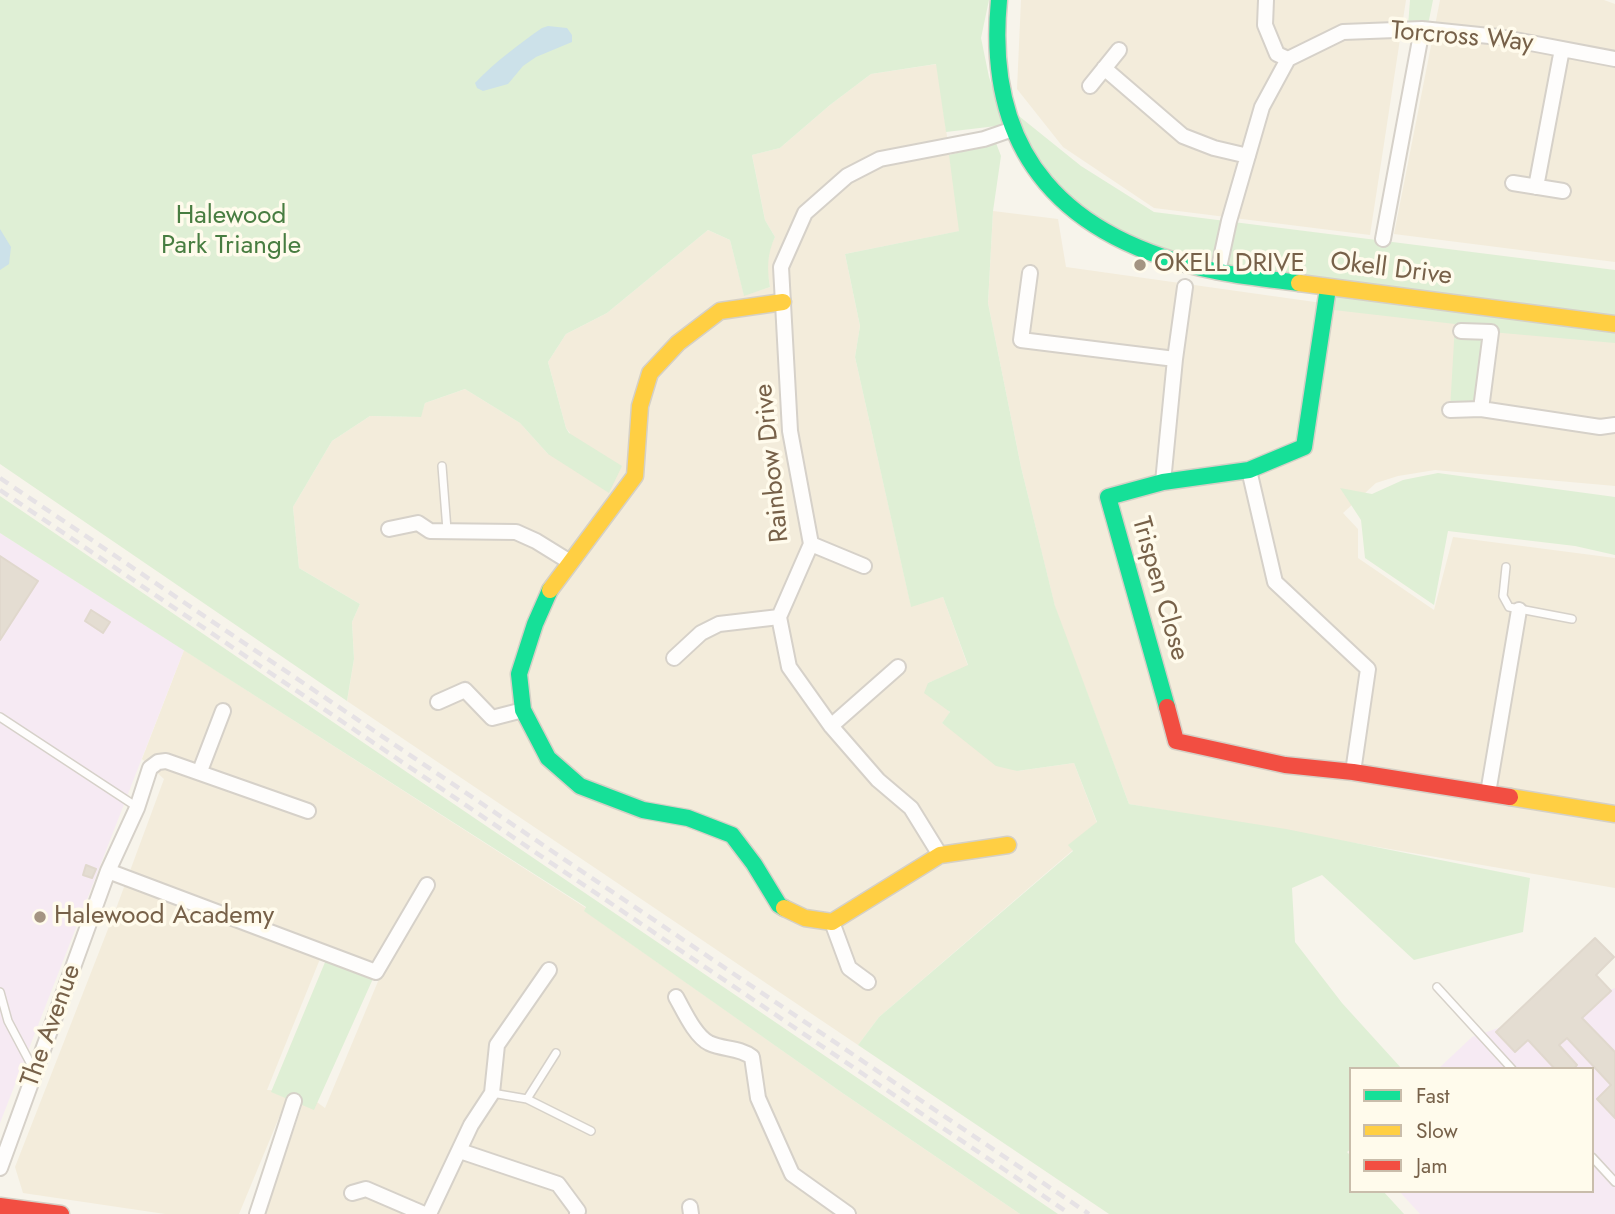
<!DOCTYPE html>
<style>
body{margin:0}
#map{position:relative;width:1615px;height:1214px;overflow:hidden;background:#f7f4eb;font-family:Jost,sans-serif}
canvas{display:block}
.legend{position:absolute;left:1349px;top:1067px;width:245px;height:126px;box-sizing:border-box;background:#fffbec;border:2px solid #c9bdab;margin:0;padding:9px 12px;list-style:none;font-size:21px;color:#776149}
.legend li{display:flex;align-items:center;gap:14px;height:35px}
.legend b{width:35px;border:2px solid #c9bdab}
</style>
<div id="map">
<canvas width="1615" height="1214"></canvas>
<ul class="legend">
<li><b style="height:9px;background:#16e098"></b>Fast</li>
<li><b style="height:9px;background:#ffcf43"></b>Slow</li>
<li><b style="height:9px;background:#f24e42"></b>Jam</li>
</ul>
</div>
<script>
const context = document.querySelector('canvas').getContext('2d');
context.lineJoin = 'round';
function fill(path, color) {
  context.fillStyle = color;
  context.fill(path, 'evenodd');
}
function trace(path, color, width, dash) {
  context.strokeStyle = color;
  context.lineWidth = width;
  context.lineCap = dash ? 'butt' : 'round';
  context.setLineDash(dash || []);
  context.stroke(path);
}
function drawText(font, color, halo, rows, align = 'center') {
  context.font = font + ' Jost,sans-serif';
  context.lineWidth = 7;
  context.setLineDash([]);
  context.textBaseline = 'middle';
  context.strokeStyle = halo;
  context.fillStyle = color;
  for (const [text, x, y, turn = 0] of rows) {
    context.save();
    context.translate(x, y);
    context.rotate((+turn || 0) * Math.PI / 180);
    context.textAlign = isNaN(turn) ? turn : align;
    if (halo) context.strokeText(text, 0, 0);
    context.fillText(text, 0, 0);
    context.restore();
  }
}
fill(new Path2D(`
 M 1021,0 L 1406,0 L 1370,235 L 1154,208 L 1063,147 L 1017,89 Z
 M 1440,0 L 1604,0 L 1615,4 L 1615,262 L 1394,234 Z
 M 937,64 L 960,231 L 845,254 L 860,326 L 855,357 L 911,606 L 943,597 L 968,666 L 928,683 L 950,713 L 942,723 L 1017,771 L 1074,763 L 1097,823 L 1069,845 L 1073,850 L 879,1017 L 858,1045 L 347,701 L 354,659 L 352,622 L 360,604 L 299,568 L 293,507 L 332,441 L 370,416 L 420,417 L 425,403 L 465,389 L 520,423 L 548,454 L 570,433 L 566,428 L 548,362 L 566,334 L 607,313 L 708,230 L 730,240 L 744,295 L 770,287 L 767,268 L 770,247 L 775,237 L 765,220 L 752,155 L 780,148 L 830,105 L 871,74 Z
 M 993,211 L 1058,219 L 1066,267 L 1315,302 L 1452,313 L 1615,332 L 1615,486 L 1435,470 L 1398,476 L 1376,483 L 1343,513 L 1358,529 L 1358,558 L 1434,610 L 1453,537 L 1615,558 L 1615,888 L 1129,804 L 1056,611 L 1021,467 L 988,303 Z
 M 184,650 L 586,908 L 585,911 L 841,1092 L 1020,1214 L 265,1214 L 306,1094 L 325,1108 L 379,979 L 320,959 L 267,1090 L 290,1091 L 239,1214 L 165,1214 L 23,1193 L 15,1167 L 117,906 L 164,779 L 142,759 Z`), '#f3ecdb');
fill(new Path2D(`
 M 0,533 L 184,650 L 0,1123 Z
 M 1615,988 L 1615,1214 L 1420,1214 L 1399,1191 L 1592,1191 L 1592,1069 L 1438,1069 L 1472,1037 Z`), '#f6eaf3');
fill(new Path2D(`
 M 0,0 L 989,0 L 981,38 L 989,77 L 1005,125 L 946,132 L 936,64 L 871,74 L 830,105 L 780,148 L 752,155 L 765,220 L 775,237 C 767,254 767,269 770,287 L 744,296 L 730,240 L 708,230 L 607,313 L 566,334 L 548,362 L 566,428 L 569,433 L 622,466 L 609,493 L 548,454 L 520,423 L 465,389 L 425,403 L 421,417 L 370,416 L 332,441 L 293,507 L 299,568 L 360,604 L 352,622 L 354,659 L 347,701 L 0,464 Z
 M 1410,0 L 1433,0 L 1427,30 L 1408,26 Z
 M 1004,104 L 1081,166 L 1154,212 L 1615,270 L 1615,343 L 1491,332 L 1481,409 L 1450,410 L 1455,324 L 1325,309 L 1328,287 L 1128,245 L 1054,193 Z
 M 996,143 L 1001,156 L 993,211 L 988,303 L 1021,467 L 1055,606 L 1129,804 L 1286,829 L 1530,878 L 1523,932 L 1414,960 L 1322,875 L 1292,888 L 1295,942 L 1342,1003 L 1402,1069 L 1351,1069 L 1351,1149 L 1347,1152 L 1351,1156 L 1351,1191 L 1383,1191 L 1404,1214 L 1109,1214 L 858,1045 L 879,1017 L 1073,851 L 1068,845 L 1097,822 L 1074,763 L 1017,771 L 996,766 L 942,723 L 950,712 L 924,693 L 928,683 L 968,665 L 943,597 L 911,607 L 855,357 L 860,326 L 845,254 L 959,231 L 949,155 Z
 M 1438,473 L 1615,497 L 1615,555 L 1575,546 L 1448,531 L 1434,605 L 1365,558 L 1361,520 L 1340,488 L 1372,494 L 1403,480 Z
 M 0,496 L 1058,1214 L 1020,1214 L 841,1092 L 584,911 L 586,907 L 0,533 Z
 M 328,955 L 376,972 L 314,1110 L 271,1092 Z`), '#dfefd5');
fill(new Path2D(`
 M 548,26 L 567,28 L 572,35 L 572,42 L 536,57 L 523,66 L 508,84 L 483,91 L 477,88 L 475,83 C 495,62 519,44 542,28 Z
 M 0,229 L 11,247 L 9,264 L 0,270 Z`), '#cce1e9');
const building = new Path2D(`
 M 0,556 L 38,581 L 0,640 Z
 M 91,610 L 110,622 L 103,633 L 85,621 Z
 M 86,865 L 96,869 L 92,878 L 83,875 Z
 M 1595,938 L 1614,957 L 1596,975 L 1611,991 L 1582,1018 L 1615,1052 L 1615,1118 L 1597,1099 L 1611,1085 L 1567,1038 L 1559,1045 L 1577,1065 L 1574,1069 L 1555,1069 L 1528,1040 L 1515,1052 L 1496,1032 Z`);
fill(building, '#e4ddd2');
trace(building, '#e0d8cd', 2);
const lane = new Path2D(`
 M 442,466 L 447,530
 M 1506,567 L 1503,596 L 1509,607 L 1572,619
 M 0,717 L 137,807
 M 1437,987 L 1512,1069
 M 0,992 L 8,1021 L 35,1072
 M 492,1093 L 527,1099 L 556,1053
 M 527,1099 L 591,1131
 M 1592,1157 L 1615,1182`);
const street = new Path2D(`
 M 1266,0 L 1265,25 L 1277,54 L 1288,59
 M 1104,68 L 1183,136 L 1214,148 L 1248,156
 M 1090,86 L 1119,50
 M 1513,183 L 1563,191
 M 1536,187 L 1562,49
 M 1383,239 L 1422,29
 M 1218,272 L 1229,221 L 1262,107 L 1288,59 L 1343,32 L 1422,29 L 1499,37 L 1615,59
 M 1030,273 L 1021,340 L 1175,359
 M 1461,331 L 1491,332 L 1481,409 L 1600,427 L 1615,425
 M 1450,410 L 1481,409
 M 1249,470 L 1275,582 L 1368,669 L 1353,772
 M 1163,482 L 1175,359 L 1185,287
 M 389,529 L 418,523 L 430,531 L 516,532 L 536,541 L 570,562
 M 811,544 L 864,566
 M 674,658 L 701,633 L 719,624 L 779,617
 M 438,702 L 465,690 L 492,718 L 523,710
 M 831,726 L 898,667
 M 200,771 L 223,711
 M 1488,793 L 1519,610
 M 940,855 L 911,808 L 878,780 L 831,726 L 789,667 L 779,617 L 811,544 L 790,431 L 781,267 L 805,213 L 847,176 L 880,159 L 984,139 L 1013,129
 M 108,871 L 376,972 L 427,885
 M 832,922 L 849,968 L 868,982
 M 676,997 C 684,1011 695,1036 709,1043 C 724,1050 739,1047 752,1057 L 758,1098 L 792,1174 L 848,1214
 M 460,1151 L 558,1184 L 578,1211 L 577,1214
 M 0,1168 L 108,871 L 137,808 L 150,768 L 158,762 L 166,761 L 308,811
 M 352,1193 L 366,1189 L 424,1214
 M 690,1207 L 691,1214
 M 257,1214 L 294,1101
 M 429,1214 L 471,1125 L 492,1093 L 497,1045 L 549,970`);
const fast = new Path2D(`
 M 999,0 C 984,157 1067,240 1215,271 C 1242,277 1271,279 1299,283
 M 550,590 L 535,624 L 519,674 L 523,710 L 548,758 L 580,786 L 643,810 L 688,818 L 732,835 L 754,864 L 779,905 L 784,908
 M 1167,707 L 1108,497 L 1163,482 L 1249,470 L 1304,447 L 1328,288`);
const slow = new Path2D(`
 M 1299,283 L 1615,324
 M 550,590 L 635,476 L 640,406 L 650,373 L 678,343 L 720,311 L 783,302
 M 1510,797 L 1615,814
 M 784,908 L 805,918 L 832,922 L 940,855 L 1008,845`);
const jam = new Path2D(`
 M 1167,707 L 1176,741 L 1285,765 L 1353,772 L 1510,797
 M 0,1206 L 61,1214`);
trace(lane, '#d6d1c9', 10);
trace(street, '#d6d1c9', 18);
trace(fast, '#d5d0c6', 19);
trace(slow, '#d5d0c6', 19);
trace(jam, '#d5d0c6', 19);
trace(lane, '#fefdfc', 7);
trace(street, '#fefdfc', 14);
trace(fast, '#16e098', 16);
trace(slow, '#ffcf43', 16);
trace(jam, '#f24e42', 16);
trace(new Path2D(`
 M 0,478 L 1089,1214
 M 0,490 L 1070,1214`), '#e6e2e5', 4.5, [10, 7]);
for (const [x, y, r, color] of [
 [1140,265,7,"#a49482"],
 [40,917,7,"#a49482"]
]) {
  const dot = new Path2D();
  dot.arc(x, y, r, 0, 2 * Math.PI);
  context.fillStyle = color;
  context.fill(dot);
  trace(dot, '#fffbec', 2.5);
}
drawText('26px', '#776149', '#fffbec', [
 ["Torcross Way",1462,38,5],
 ["Okell Drive",1391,270,7],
 ["Rainbow Drive",773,463,-96],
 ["Trispen Close",1159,589,74],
 ["The Avenue",52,1026,-70]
]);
drawText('26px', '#487d41', '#fffbec', [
 ["Halewood",231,217],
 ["Park Triangle",231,247]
]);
drawText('26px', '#776149', '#fffbec', [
 ["OKELL DRIVE",1154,265],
 ["Halewood Academy",54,917]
], 'left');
</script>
